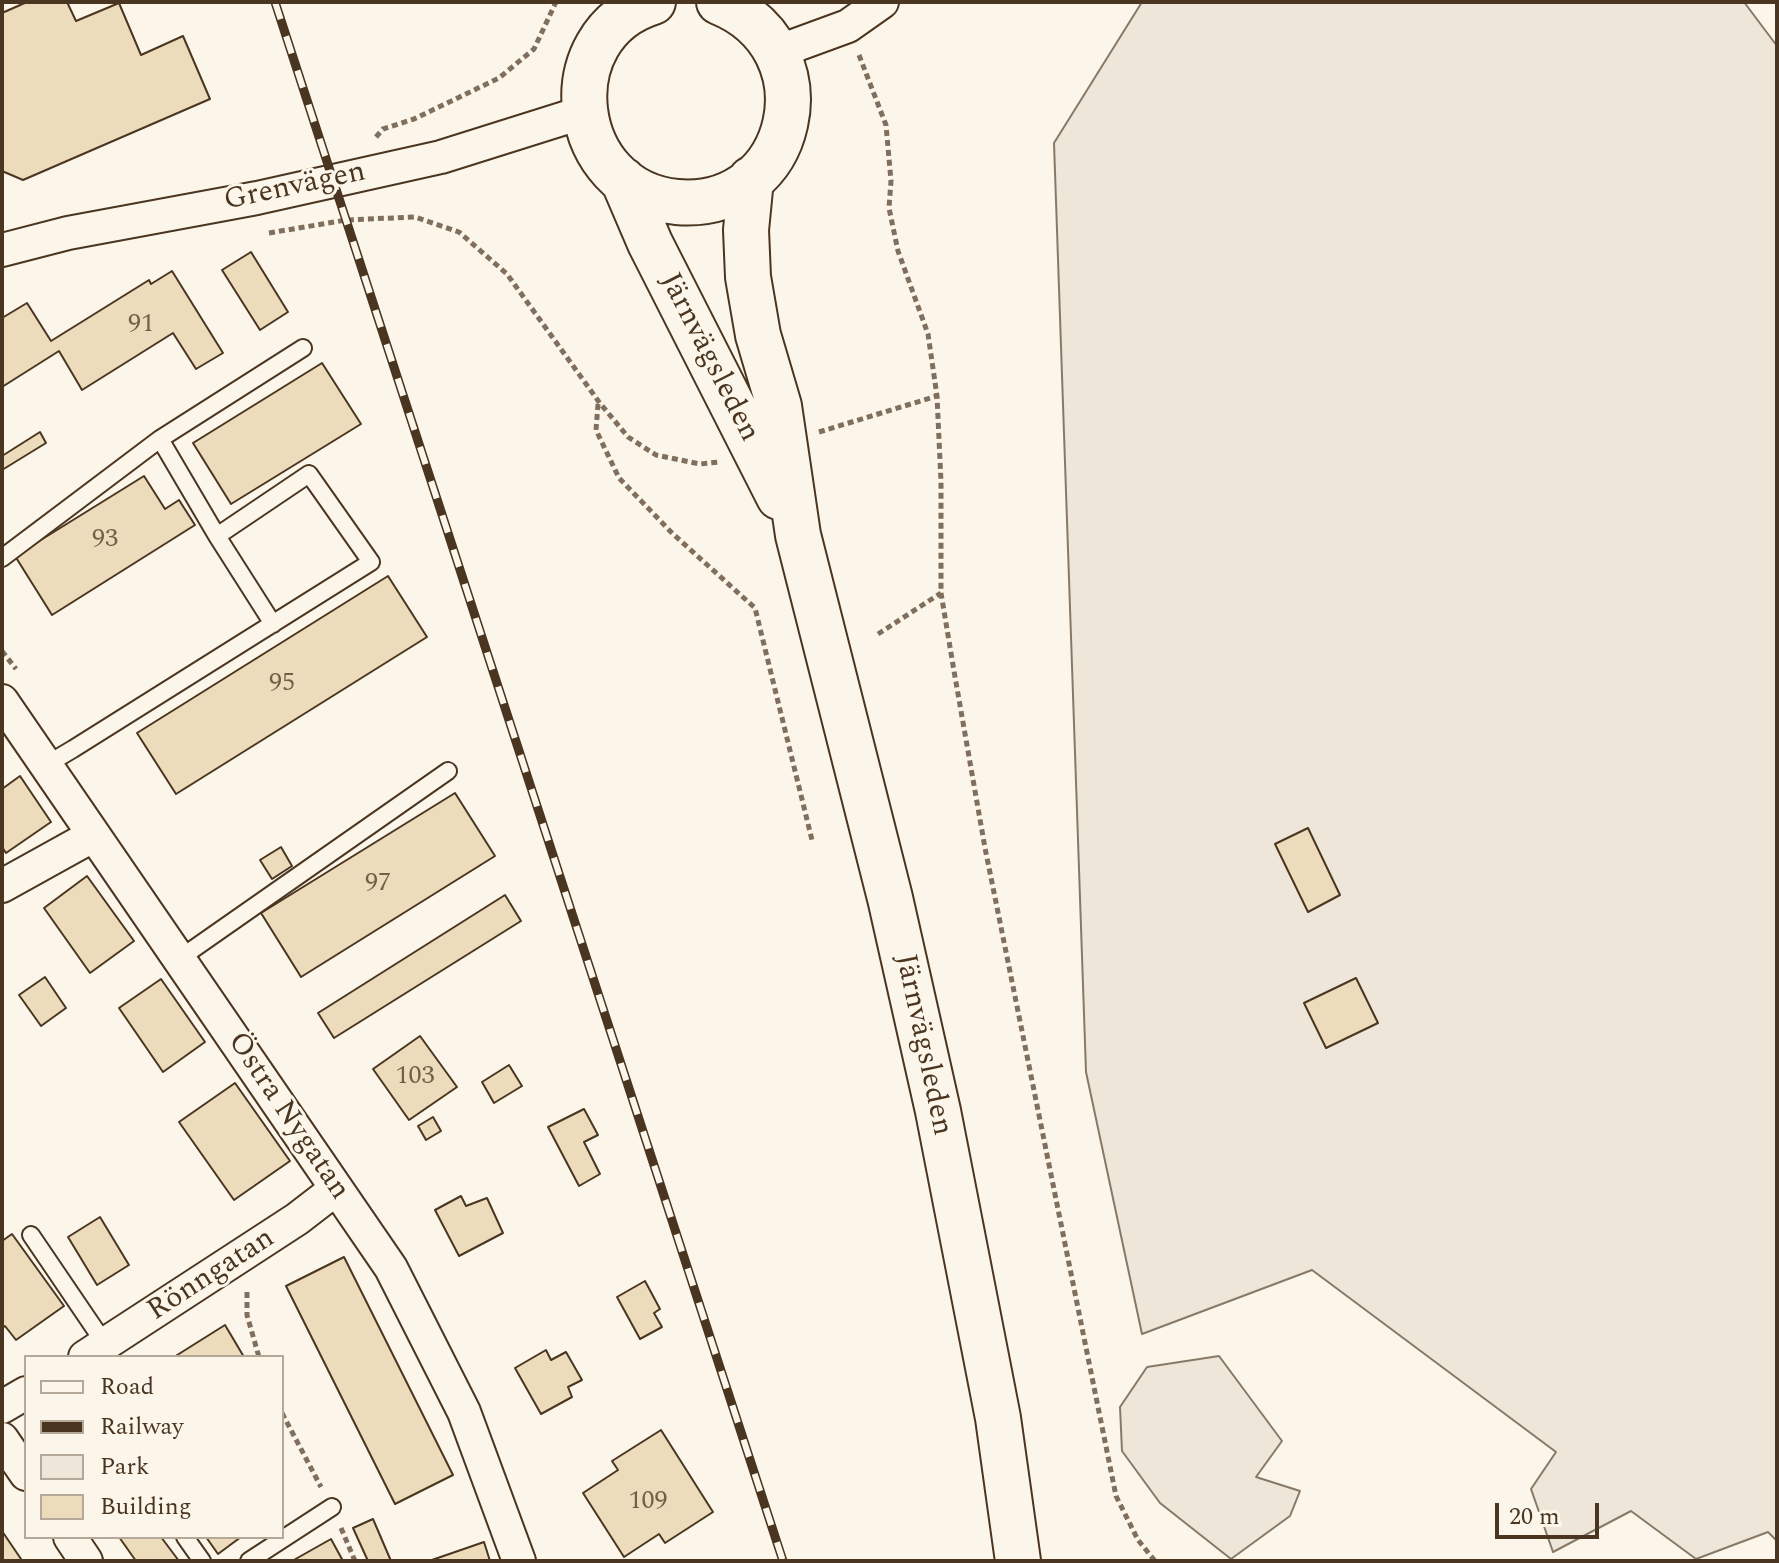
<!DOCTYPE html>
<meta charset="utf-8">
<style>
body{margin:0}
#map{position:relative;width:1779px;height:1563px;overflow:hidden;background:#fbf6e9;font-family:Spectral,serif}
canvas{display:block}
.frame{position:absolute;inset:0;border:4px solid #4a3520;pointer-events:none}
.legend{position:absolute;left:24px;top:1355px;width:260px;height:184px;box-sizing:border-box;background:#fbf6e9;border:2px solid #b4a999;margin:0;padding:10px 14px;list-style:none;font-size:24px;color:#4a3520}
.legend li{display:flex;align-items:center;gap:16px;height:40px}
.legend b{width:40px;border:2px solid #b4a999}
.scale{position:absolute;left:1495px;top:1503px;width:104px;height:36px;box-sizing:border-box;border:4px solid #4a3520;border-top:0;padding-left:10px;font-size:24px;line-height:28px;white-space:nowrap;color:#4a3520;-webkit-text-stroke:6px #fbf6e9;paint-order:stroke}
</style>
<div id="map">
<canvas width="1779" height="1563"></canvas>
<div class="frame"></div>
<ul class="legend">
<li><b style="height:10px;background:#fbf6e9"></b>Road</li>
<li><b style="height:10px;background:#4a3520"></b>Railway</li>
<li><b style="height:22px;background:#ede6d9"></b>Park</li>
<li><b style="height:22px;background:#ecdcbc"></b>Building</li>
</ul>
<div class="scale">20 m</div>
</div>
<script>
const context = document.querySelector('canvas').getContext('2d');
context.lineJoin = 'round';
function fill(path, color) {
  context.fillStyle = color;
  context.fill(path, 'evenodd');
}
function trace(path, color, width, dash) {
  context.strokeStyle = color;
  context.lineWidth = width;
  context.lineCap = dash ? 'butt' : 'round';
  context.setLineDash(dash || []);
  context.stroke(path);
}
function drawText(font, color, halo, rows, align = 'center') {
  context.font = font + ' Spectral,serif';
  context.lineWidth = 6;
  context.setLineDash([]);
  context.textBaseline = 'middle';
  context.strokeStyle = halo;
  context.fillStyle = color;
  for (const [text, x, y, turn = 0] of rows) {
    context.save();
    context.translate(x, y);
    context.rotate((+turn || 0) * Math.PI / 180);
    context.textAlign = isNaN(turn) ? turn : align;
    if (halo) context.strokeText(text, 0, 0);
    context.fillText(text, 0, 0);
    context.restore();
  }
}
const green = new Path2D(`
 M 1142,2 L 1744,2 L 1777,46 L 1777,1541 L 1768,1532 L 1696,1559 L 1631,1511 L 1553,1552 L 1531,1489 L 1556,1452 L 1312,1270 L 1142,1334 L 1086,1072 L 1054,143 Z
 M 1219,1356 L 1282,1441 L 1256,1477 L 1300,1491 L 1290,1516 L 1231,1559 L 1160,1503 L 1122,1451 L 1120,1407 L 1147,1367 Z`);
fill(green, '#ede6d9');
trace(green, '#887966', 2);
const building = new Path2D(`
 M 27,2 L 67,2 L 76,21 L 119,3 L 141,55 L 183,36 L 210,99 L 23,180 L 2,171 L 2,13 Z
 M 251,252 L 288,312 L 260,330 L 222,270 Z
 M 172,271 L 223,353 L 196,369 L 173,333 L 82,390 L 59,351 L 2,387 L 2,318 L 27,303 L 51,341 L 149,280 L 151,284 Z
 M 322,363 L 361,424 L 231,504 L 193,443 Z
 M 40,432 L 46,443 L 2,470 L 2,456 Z
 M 144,476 L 165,509 L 179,500 L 195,525 L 52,615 L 15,556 Z
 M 388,576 L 427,637 L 176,794 L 137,733 Z
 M 20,776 L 51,822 L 6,853 L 2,847 L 2,789 Z
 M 455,793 L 495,856 L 301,977 L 261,913 Z
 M 1308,828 L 1340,895 L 1308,912 L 1275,844 Z
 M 281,847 L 292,866 L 272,879 L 260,860 Z
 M 87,876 L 134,941 L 90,973 L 44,908 Z
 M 505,895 L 521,921 L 334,1038 L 318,1013 Z
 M 45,977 L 66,1008 L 41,1026 L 19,995 Z
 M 1356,978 L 1378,1023 L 1326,1048 L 1304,1003 Z
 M 161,979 L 205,1042 L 163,1072 L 119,1008 Z
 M 420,1036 L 457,1087 L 409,1120 L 373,1069 Z
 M 509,1065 L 522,1086 L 494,1103 L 482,1082 Z
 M 235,1083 L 290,1161 L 234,1200 L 179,1122 Z
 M 584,1109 L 598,1135 L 584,1142 L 600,1174 L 579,1186 L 548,1127 Z
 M 433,1117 L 441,1131 L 426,1140 L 418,1126 Z
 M 461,1196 L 466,1206 L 487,1198 L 503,1233 L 459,1256 L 435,1210 Z
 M 100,1217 L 129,1265 L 97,1285 L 68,1237 Z
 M 12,1234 L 64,1306 L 16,1340 L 5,1326 L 2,1328 L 2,1241 Z
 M 344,1257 L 453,1475 L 395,1504 L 286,1286 Z
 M 645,1281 L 660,1309 L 654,1313 L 662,1327 L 640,1339 L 617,1297 Z
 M 225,1325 L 244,1357 L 174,1357 Z
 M 546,1350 L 551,1360 L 566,1352 L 582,1380 L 568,1387 L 572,1397 L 541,1414 L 515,1368 Z
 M 661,1430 L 713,1512 L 665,1543 L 659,1534 L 624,1557 L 583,1493 L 618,1470 L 612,1461 Z
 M 373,1519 L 391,1561 L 368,1561 L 353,1528 Z
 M 2,1531 L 21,1559 L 18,1561 L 2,1561 Z
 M 119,1537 L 161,1537 L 179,1561 L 136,1561 Z
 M 206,1537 L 241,1537 L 218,1554 Z
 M 331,1539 L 343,1561 L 292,1561 Z
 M 484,1542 L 490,1561 L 429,1561 Z`);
fill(building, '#ecdcbc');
trace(building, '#4a3520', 2);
const service = new Path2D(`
 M 160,439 L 217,536
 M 2,558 L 160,439 L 303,348
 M 46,765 L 73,749 L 371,562 L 309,474 L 217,536 L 273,624
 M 179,959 L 448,771
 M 31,1235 L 105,1344
 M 185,1537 L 202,1561
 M 249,1561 L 332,1507`);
const minor = new Path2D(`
 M 777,52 L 848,26 L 882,2
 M 2,250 L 68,233 L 257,198 L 441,157 L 584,112
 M 2,701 L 391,1268 L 464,1412 L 519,1561
 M 2,886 L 94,835
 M 85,1357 L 297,1219 L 336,1189
 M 2,1407 L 26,1393
 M 2,1439 L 26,1474
 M 70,1537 L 86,1561`);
const primary = new Path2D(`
 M 653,2 C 549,34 568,192 677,202 C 796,212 833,48 719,2
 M 751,179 L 746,230 L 748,277 L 758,335 L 779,406 L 798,535 L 890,898 L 938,1111 L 998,1418 L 1018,1561
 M 623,180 L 650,243 L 779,497`);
trace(service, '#4a3520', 20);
trace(minor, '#4a3520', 36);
trace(primary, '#4a3520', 48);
trace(new Path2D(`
 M 859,55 L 886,125 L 891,181 L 889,208 L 898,251 L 928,334 L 937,396 L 941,482 L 941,593 L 954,671 L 985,848 L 1116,1496 L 1138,1540 L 1155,1561
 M 376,137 L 383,129 L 414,119 L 499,78 L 534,49 L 556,2
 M 269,233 L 346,220 L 415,217 L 459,232 L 507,274 L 599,402 L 628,437 L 656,455 L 700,464 L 719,462
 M 598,404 L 596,430 L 619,478 L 673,534 L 755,608 L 812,840
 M 819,432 L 937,396
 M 878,634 L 941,593
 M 2,651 L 16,669
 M 247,1292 L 247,1315 L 259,1357
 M 282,1413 L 321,1487
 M 341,1528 L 355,1561`), '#7f6f5c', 5, [6, 4]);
trace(service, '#fbf6e9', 16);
trace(minor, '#fbf6e9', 32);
trace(primary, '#fbf6e9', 44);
const rail = new Path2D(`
 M 275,2 L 783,1561`);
trace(rail, '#4a3520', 9);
trace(rail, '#fbf6e9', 6, [18]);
drawText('26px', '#725f47', null, [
 ["91",141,326],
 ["93",105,541],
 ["95",282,685],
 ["97",378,885],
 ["103",415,1078],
 ["109",648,1503]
]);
drawText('30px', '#4a3520', '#fbf6e9', [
 ["Grenvägen",295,188,-12],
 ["Järnvägsleden",708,358,63],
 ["Järnvägsleden",922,1045,78],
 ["Östra Nygatan",287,1117,56],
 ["Rönngatan",212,1276,-33]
]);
</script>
